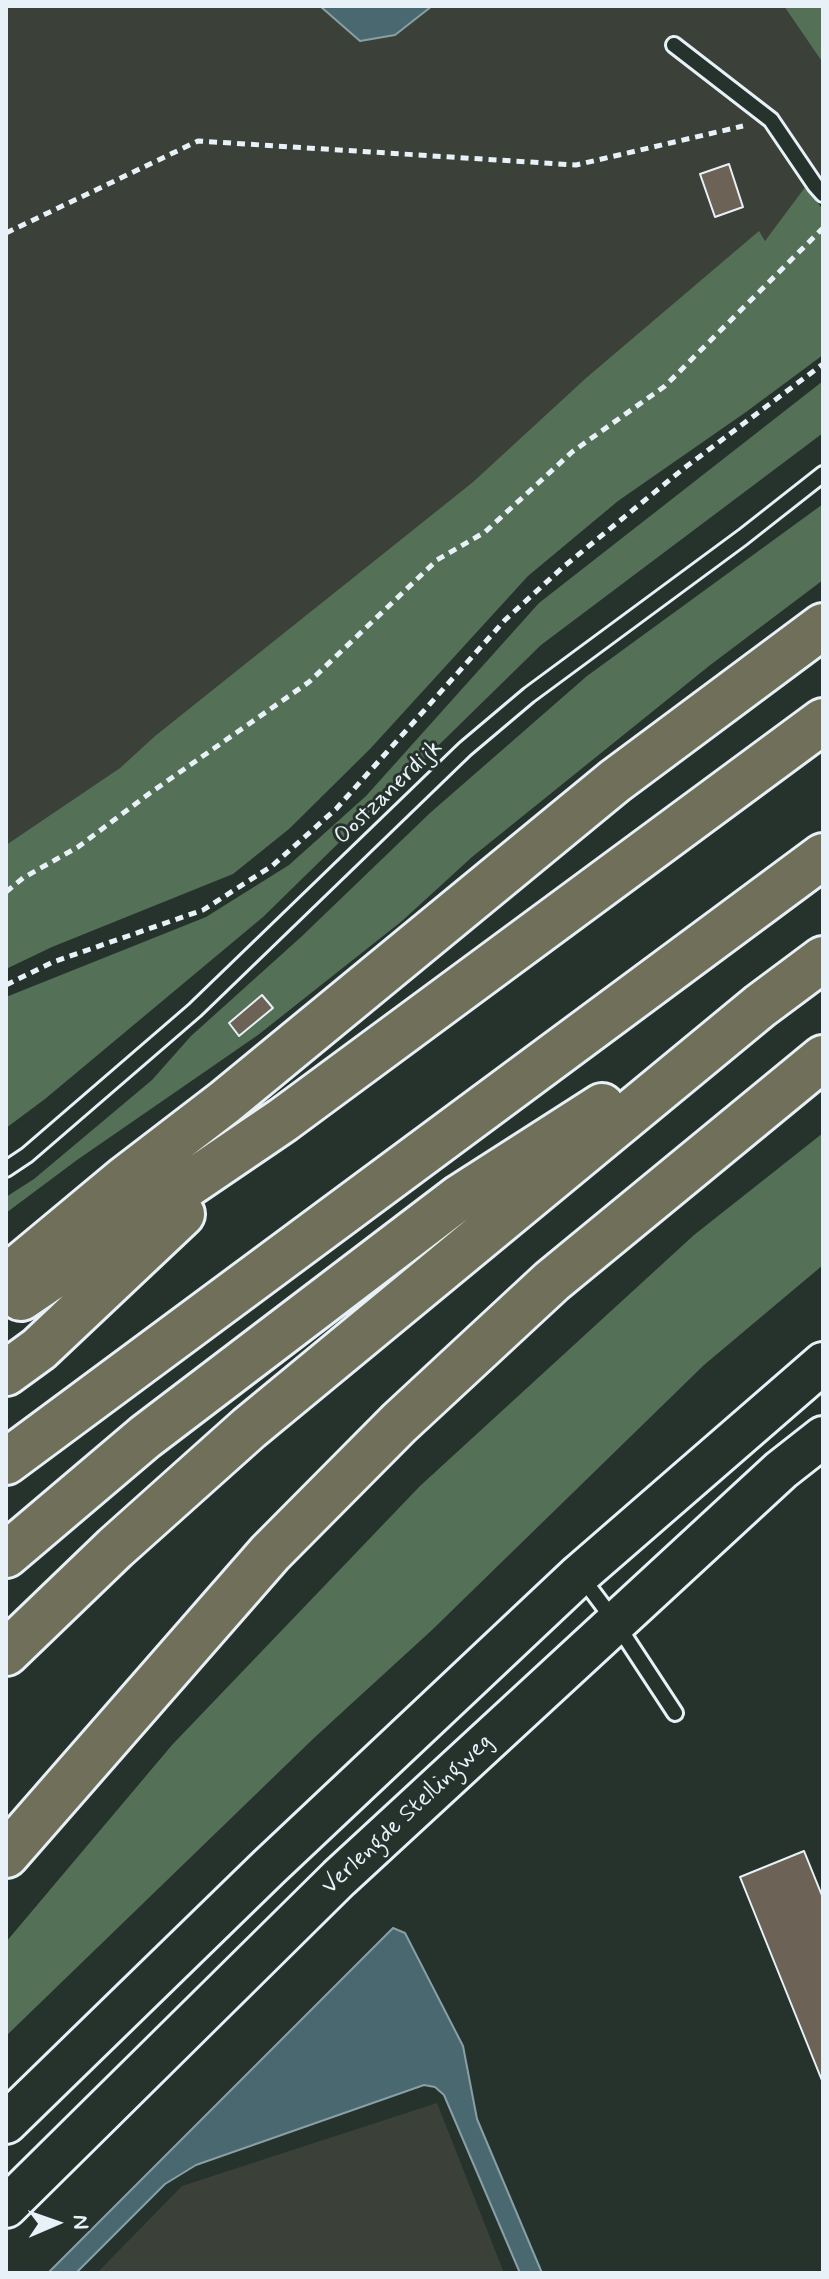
<!DOCTYPE html>
<style>
body{margin:0}
#map{position:relative;width:829px;height:2279px;overflow:hidden;background:#26332d;font-family:Mynerve,sans-serif}
canvas{display:block}
.frame{position:absolute;inset:0;border:8px solid #e8f1f8;pointer-events:none}
.north{position:absolute;left:16px;top:2183px;width:80px;height:80px;-webkit-text-stroke:6px #26332d;paint-order:stroke;rotate:88deg;font-size:22px;font-weight:700;line-height:32px;text-align:center;color:#e8f1f8}
.north::after{content:'';display:block;margin:auto;width:28px;height:36px;background:#e8f1f8;clip-path:polygon(50% 0,100% 100%,50% 72%,0 100%)}
</style>
<div id="map">
<canvas width="829" height="2279"></canvas>
<div class="frame"></div>
<div class="north">N</div>
</div>
<script>
const context = document.querySelector('canvas').getContext('2d');
context.lineJoin = 'round';
function fill(path, color) {
  context.fillStyle = color;
  context.fill(path, 'evenodd');
}
function trace(path, color, width, dash) {
  context.strokeStyle = color;
  context.lineWidth = width;
  context.lineCap = dash ? 'butt' : 'round';
  context.setLineDash(dash || []);
  context.stroke(path);
}
function drawText(font, color, halo, rows, align = 'center') {
  context.font = font + ' Mynerve,sans-serif';
  context.lineWidth = 6;
  context.setLineDash([]);
  context.textBaseline = 'middle';
  context.strokeStyle = halo;
  context.fillStyle = color;
  for (const [text, x, y, turn = 0] of rows) {
    context.save();
    context.translate(x, y);
    context.rotate((+turn || 0) * Math.PI / 180);
    context.textAlign = isNaN(turn) ? turn : align;
    if (halo) context.strokeText(text, 0, 0);
    context.fillText(text, 0, 0);
    context.restore();
  }
}
fill(new Path2D(`
 M 6,6 L 320,6 L 360,41 L 395,35 L 432,6 L 784,6 L 823,63 L 823,176 L 765,241 L 759,232 L 586,378 L 473,482 L 155,736 L 120,768 L 6,845 Z
 M 437,2103 L 504,2273 L 97,2273 L 182,2186 Z`), '#3b4139');
fill(new Path2D(`
 M 784,6 L 823,6 L 823,63 Z
 M 806,186 L 823,210 L 823,355 L 746,412 L 618,501 L 528,576 L 370,749 L 289,829 L 233,874 L 52,947 L 6,969 L 6,845 L 120,768 L 155,736 L 473,482 L 586,378 L 759,231 L 765,241 Z
 M 823,381 L 823,433 L 541,645 L 263,917 L 45,1099 L 6,1128 L 6,997 L 206,917 L 289,865 L 366,796 L 539,603 Z
 M 823,504 L 823,580 L 709,666 L 472,857 L 402,921 L 258,1035 L 77,1160 L 6,1213 L 6,1197 L 34,1179 L 152,1080 L 191,1036 L 301,937 L 430,813 L 587,676 Z
 M 823,1133 L 823,1265 L 704,1365 L 432,1630 L 314,1738 L 6,2036 L 6,1942 L 172,1745 L 420,1486 L 694,1235 Z`), '#547057');
const water = new Path2D(`
 M 320,6 L 432,6 L 395,35 L 360,41 Z
 M 393,1928 L 405,1933 L 463,2046 L 477,2119 L 542,2273 L 520,2273 L 444,2095 L 435,2087 L 424,2085 L 196,2165 L 165,2184 L 76,2273 L 48,2273 Z`);
fill(water, '#49686f');
trace(water, '#899fa6', 2);
const building = new Path2D(`
 M 729,164 L 743,207 L 715,217 L 700,174 Z
 M 262,995 L 273,1008 L 239,1036 L 229,1023 Z
 M 804,1851 L 823,1898 L 823,2083 L 740,1877 Z`);
fill(building, '#6c6256');
trace(building, '#e8f1f8', 2);
const lane = new Path2D(`
 M 674,45 L 771,120 L 815,185 L 823,194
 M 6,1169 L 27,1155 L 195,1010 L 465,749 L 529,695 L 743,537 L 823,474
 M 580,1575 L 616,1623 L 675,1713`);
const secondary = new Path2D(`
 M 6,2123 L 269,1867 L 579,1575 L 823,1363
 M 6,2207 L 339,1878 L 781,1470 L 823,1437`);
const highway = new Path2D(`
 M 6,1278 L 126,1178 L 225,1102 L 615,781 L 823,626
 M 21,1298 L 283,1120 L 823,721
 M 6,1373 L 39,1349 L 182,1214
 M 6,1462 L 823,856
 M 6,1555 L 145,1437 L 460,1197 L 602,1106
 M 6,1653 L 115,1548 L 249,1428 L 760,1006 L 823,959
 M 6,1855 L 270,1553 L 399,1423 L 552,1281 L 823,1058`);
trace(lane, '#e8f1f8', 20);
trace(secondary, '#e8f1f8', 46);
trace(highway, '#e8f1f8', 50);
trace(new Path2D(`
 M 6,233 L 198,141 L 576,165 L 743,126
 M 6,892 L 23,878 L 78,847 L 150,793 L 309,682 L 437,560 L 485,532 L 572,452 L 665,386 L 823,228
 M 6,985 L 53,962 L 203,910 L 272,866 L 336,809 L 505,620 L 562,568 L 683,469 L 823,364`), '#e8f1f8', 5, [8, 6]);
trace(lane, '#26332d', 14);
trace(secondary, '#26332d', 40);
trace(highway, '#706f59', 44);
drawText('24px', '#e8f1f8', '#26332d', [
 ["Oostzanerdijk",389,793,-44],
 ["Verlengde Stellingweg",408,1815,-43]
]);
</script>
